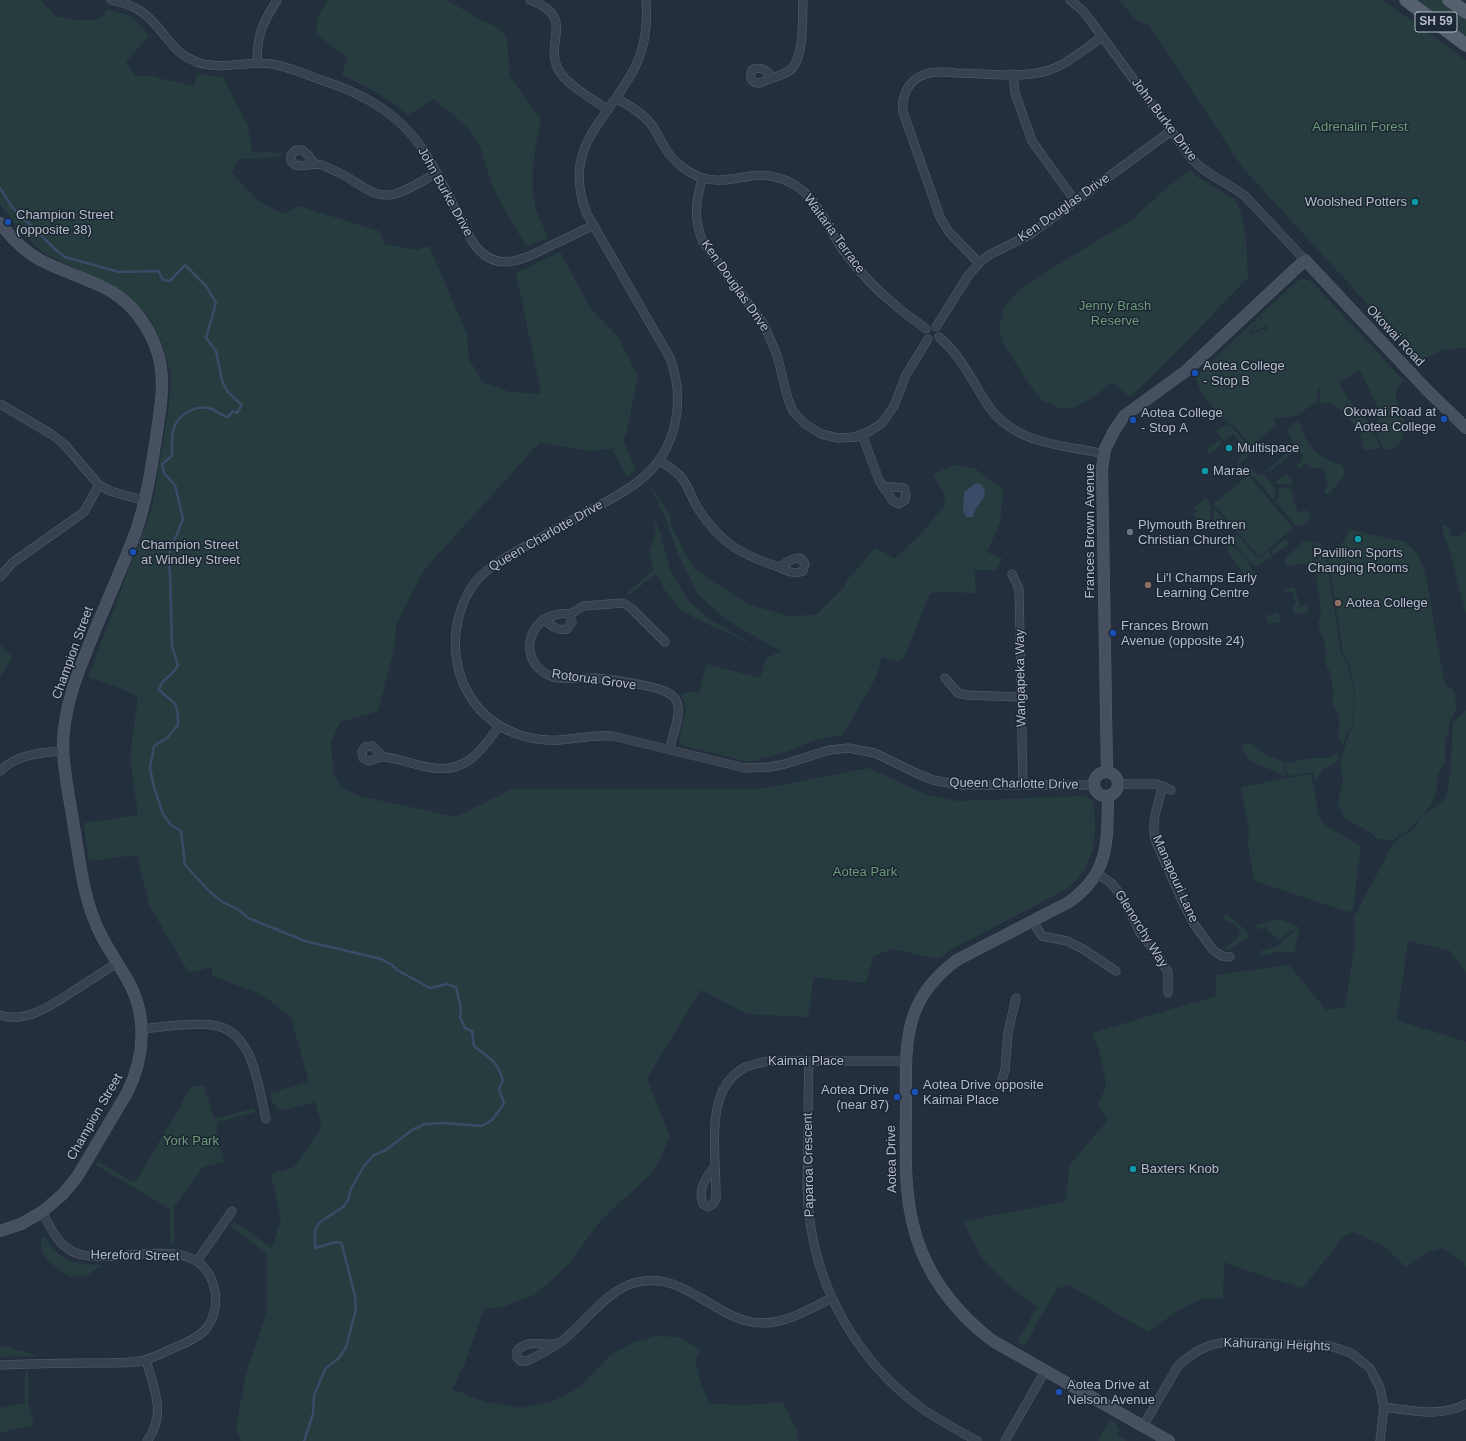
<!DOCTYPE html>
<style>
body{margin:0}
canvas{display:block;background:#242f3e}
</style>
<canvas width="1466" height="1441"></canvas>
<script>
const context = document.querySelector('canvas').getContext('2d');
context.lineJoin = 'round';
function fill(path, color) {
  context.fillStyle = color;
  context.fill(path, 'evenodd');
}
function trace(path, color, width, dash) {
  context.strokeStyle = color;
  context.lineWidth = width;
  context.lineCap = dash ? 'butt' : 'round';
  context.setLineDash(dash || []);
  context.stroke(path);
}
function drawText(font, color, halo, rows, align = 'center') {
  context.font = font + ' Helvetica,sans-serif';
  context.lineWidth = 3;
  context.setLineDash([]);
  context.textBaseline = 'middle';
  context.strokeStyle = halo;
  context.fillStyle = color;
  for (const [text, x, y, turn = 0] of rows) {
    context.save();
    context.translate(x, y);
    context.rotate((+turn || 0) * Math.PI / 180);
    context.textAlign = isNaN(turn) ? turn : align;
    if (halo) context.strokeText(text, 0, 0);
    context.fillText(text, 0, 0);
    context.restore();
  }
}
fill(new Path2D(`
 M 0,0 L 41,0 L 55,16 L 75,20 L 96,20 L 105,15 L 106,9 L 131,16 L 149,35 L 126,62 L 136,77 L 150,75 L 162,79 L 194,86 L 197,74 L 223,77 L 248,126 L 252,152 L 283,153 L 280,157 L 239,159 L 232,173 L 257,200 L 283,214 L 298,206 L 379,231 L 384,244 L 417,250 L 429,246 L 467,334 L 469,359 L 483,382 L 509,392 L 541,394 L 516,273 L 560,252 L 591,309 L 618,337 L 638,376 L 626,434 L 623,440 L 636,470 L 627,477 L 612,449 L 587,451 L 540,442 L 424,570 L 396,625 L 394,650 L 378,711 L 340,722 L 331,743 L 334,774 L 342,787 L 359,796 L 456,817 L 512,789 L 761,789 L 869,768 L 927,795 L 957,801 L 1084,796 L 1094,801 L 1095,828 L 1093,850 L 1084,871 L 1069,888 L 952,949 L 939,959 L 892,949 L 873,956 L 866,983 L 814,977 L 808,1017 L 747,1014 L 701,990 L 647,1078 L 670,1137 L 654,1171 L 600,1221 L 569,1264 L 536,1294 L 502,1307 L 484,1309 L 465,1363 L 452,1389 L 485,1402 L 520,1408 L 549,1403 L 579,1388 L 612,1354 L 632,1343 L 656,1336 L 677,1337 L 700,1349 L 695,1362 L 703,1389 L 710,1404 L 745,1405 L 782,1402 L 797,1430 L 799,1441 L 241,1441 L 236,1428 L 246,1373 L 266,1314 L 267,1254 L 230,1226 L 235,1222 L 272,1248 L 281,1219 L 271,1174 L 294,1167 L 322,1127 L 315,1102 L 280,1111 L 273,1103 L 270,1093 L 309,1082 L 291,1018 L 272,1002 L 256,992 L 212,976 L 212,967 L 189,973 L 150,907 L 137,855 L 89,861 L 84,823 L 138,815 L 130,757 L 138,697 L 118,687 L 88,677 L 152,508 L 169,406 L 171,376 L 163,346 L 149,317 L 127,295 L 98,279 L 45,254 L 20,231 L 0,204 Z
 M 328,0 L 447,0 L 477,18 L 499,28 L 507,38 L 510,77 L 541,119 C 535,148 528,183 537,212 C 540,221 545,229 548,238 L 526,246 L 502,205 L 491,183 L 479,143 L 464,124 L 434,99 L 408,115 C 388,98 366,86 342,75 L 347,58 L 316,34 L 318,16 Z
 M 1119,0 L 1383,0 L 1466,60 L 1466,348 L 1444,350 L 1419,360 L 1242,167 L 1149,25 L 1137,21 Z
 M 1409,0 L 1441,0 L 1466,17 L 1466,41 Z
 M 1190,171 L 1202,180 L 1234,199 L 1240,209 L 1246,240 L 1248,278 L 1174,354 L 1130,397 L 1112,383 L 1092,398 L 1073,408 L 1062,409 L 1043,401 L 1034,391 L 1002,342 L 999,326 L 1005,306 L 1018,291 L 1056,266 L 1133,219 L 1167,187 Z
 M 1300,279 L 1309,280 L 1314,284 L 1403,380 C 1401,384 1397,388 1396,394 C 1396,412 1413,422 1400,442 C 1396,448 1391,450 1384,450 L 1374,428 L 1379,418 L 1376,412 L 1379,410 L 1360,370 L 1338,383 L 1362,419 L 1365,417 L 1376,437 L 1380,448 L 1366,450 L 1364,449 L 1360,432 L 1343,411 L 1332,404 L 1320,403 L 1320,388 L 1318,389 L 1317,403 L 1310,406 L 1297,416 L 1275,418 L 1273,420 L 1277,424 L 1249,449 L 1250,450 L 1247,452 L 1245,443 L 1247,441 L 1234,425 L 1229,425 C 1221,415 1209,405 1203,394 C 1199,388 1198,382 1194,377 L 1261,315 L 1262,316 L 1249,334 L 1252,334 L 1266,328 L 1255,346 L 1255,347 L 1268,327 L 1266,326 L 1251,333 L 1263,316 L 1261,314 Z
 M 1296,422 L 1300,423 C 1302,441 1322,462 1341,464 L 1344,470 L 1344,476 L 1328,495 L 1326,494 L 1324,491 L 1328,486 L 1324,468 L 1311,468 L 1306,462 L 1299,469 L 1296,465 L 1302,461 L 1301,459 L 1304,456 L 1298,449 L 1269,472 L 1267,470 L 1295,446 L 1290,439 L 1291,437 L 1286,431 Z
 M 1225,425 L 1232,427 L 1243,440 L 1245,452 L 1249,456 L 1238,466 L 1238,459 L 1245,453 L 1237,443 L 1239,441 L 1233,434 L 1224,441 L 1216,432 Z
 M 1219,440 L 1222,443 L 1210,454 L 1222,468 L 1226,466 L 1227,470 L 1226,471 L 1228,474 L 1227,475 L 1206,450 Z
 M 955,465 L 974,468 L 1003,490 L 1000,522 L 987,552 L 1002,558 L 997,570 L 974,570 L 976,593 L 945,592 L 930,593 L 904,658 L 898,661 L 882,657 L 876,677 L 843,735 L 815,740 L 786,752 L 750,762 L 683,746 L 679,740 L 686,709 L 681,695 L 688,692 L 699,693 L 706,664 L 760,678 L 766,659 L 781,651 L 764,642 L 724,618 L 698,594 L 678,554 L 665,517 L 650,486 L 670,515 L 671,526 L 694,569 L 748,604 L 788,616 L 816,615 L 845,586 L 847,580 L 876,548 L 895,559 L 919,536 L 945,505 L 944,492 L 933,476 L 943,469 Z
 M 1252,468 L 1258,476 L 1262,473 L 1275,488 L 1275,497 L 1273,499 L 1253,476 L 1246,473 Z
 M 1286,474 L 1292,481 L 1292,485 L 1277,484 L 1275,482 Z
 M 1248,475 L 1293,528 L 1259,557 L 1214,504 Z
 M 1279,488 L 1292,489 L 1294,503 L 1298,513 L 1305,510 L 1311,514 L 1311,517 L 1306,524 L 1296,526 L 1275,501 L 1279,498 Z
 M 1206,498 L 1211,504 L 1210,523 L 1207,525 L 1200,524 L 1193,515 L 1197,512 L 1194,508 Z
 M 1214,508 L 1232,529 L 1225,522 L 1218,527 L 1213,521 Z
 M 653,514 L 661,536 L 671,573 L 688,600 L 710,620 L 734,633 L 756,648 L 731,634 L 698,620 L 679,608 L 666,592 L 656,574 L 629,595 L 627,593 L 653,570 L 649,553 L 656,532 Z
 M 1442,524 L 1449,527 L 1450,534 L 1454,537 L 1460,536 L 1466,532 L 1466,616 L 1451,555 L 1443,532 Z
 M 1350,529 L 1372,535 L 1404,541 L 1419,556 L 1424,570 L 1427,582 L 1444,681 L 1448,687 L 1454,691 L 1455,693 L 1456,709 L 1451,720 L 1445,743 L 1445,762 L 1438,775 L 1436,793 L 1431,805 L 1411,828 L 1393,840 L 1376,839 L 1374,835 L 1345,818 L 1343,816 L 1342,810 L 1337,806 L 1343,779 L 1340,760 L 1342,758 L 1348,735 L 1353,728 L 1355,690 L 1350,667 L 1343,654 L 1327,551 L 1337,549 L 1338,547 L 1342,544 Z
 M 1237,534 L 1257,558 L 1260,558 L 1268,551 L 1272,557 L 1254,566 L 1236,545 L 1227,542 Z
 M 1285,539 L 1289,543 L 1274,555 L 1271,550 Z
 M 1304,541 L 1311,541 L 1314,569 L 1309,570 L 1308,563 L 1286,566 L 1285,559 Z
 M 1312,541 L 1321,544 L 1325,551 L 1341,653 L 1348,666 L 1354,690 L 1352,728 L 1346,734 L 1343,747 L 1343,743 L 1340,741 L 1338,730 L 1340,728 L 1337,710 L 1334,708 L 1332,697 L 1334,695 L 1329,669 L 1327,668 L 1325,657 L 1327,654 L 1323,637 L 1321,635 L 1318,621 L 1320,619 L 1321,611 Z
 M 1226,543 C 1243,549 1251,564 1256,580 L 1251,582 L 1229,554 Z
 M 1294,587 L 1300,606 L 1308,605 L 1309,612 L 1296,615 L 1294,613 L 1292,605 L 1296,604 L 1292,591 L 1285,593 L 1284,590 Z
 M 1278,613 L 1281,622 L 1268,624 L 1266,616 Z
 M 0,645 L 13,657 L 0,677 Z
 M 1466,710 L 1466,973 L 1449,950 L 1408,941 L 1397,1020 L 1466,1042 L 1466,1268 L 1462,1262 L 1442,1248 L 1426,1253 L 1406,1267 L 1382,1245 L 1353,1232 L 1343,1237 L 1303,1288 L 1251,1272 L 1224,1262 L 1223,1298 L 1202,1299 L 1177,1311 L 1148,1332 L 1069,1285 L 1058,1288 L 1024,1346 L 1017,1342 L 1037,1307 L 1007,1284 L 983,1260 L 963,1221 L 1065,1202 L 1069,1168 L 1072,1162 L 1108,1120 L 1098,1104 L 1104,1092 L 1106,1083 L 1099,1050 L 1092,1033 L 1216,996 L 1216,975 L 1289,965 L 1326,1010 L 1345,1007 L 1355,942 L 1354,917 L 1393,844 L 1401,836 L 1414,830 L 1420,818 L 1446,798 L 1450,774 L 1453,722 Z
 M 1248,743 L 1253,745 L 1265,754 L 1284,762 L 1285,774 L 1287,776 L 1285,777 C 1270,765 1248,768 1242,747 L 1244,744 Z
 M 1337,754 L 1340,758 L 1330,767 L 1324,768 L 1315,782 L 1313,772 L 1292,776 L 1286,773 L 1285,763 L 1314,758 L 1330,758 Z
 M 1311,774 L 1319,815 L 1323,824 L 1361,846 L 1353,909 L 1348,912 L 1254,881 L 1248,844 L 1249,828 L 1241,787 Z
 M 1226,914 L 1248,932 L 1247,937 L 1234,947 L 1233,946 L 1231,949 L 1223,950 L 1240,935 L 1238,933 L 1240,931 L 1234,923 L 1232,924 L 1229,921 L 1227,922 L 1223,916 Z
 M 1279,919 L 1298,926 L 1297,929 C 1289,929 1284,936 1279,941 L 1264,927 L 1261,930 L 1255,925 Z
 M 1298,928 L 1300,928 L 1299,931 L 1294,952 L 1276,952 L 1258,957 L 1261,951 L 1277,946 L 1295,930 L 1298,930 Z
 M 204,1085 L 214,1119 L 255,1108 L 255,1112 L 219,1122 L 216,1128 L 224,1162 L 203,1167 L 174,1207 L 175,1244 L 170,1243 L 170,1209 L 96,1165 L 98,1162 L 133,1182 L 136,1181 L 181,1105 L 190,1087 Z
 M 45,1236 C 60,1263 74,1264 103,1265 L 84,1277 L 73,1275 L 73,1278 C 58,1269 37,1259 42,1238 Z
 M 0,1345 L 4,1346 L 40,1356 L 0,1357 Z
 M 25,1372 L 28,1372 L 28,1401 L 34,1425 L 0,1433 L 0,1408 L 25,1403 Z
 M 1110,1420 L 1115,1422 L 1120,1431 L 1116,1434 L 1127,1441 L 1098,1441 Z`), '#263c3f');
fill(new Path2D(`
 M 976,483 L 981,484 C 982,487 985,490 985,493 C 984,501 974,507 973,517 L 966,517 C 961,510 964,500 964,492 Z`), '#394c67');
trace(new Path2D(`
 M 0,188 L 12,207 L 56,250 L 65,257 L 119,272 L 158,271 L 163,280 L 170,281 L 185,265 L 206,286 L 216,303 L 206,338 L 216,351 L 222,380 L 227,391 L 242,405 L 237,413 L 233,411 L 228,417 C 222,416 217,411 212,409 C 197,404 179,413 174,428 C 171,436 172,447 172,456 L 162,464 L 164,473 L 175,485 L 183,519 L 168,556 L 170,573 L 172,646 L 178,665 C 173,676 162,678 159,689 C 163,695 166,696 171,700 C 179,705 178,717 178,725 L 167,738 L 154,746 L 150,768 L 154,787 L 163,814 L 171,825 L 181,831 L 185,865 L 209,891 L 221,901 L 239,910 L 248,918 L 305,941 L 381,959 L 392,965 L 397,970 L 430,988 L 447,984 L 456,987 L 461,1009 L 460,1017 L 465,1028 L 472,1031 L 474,1046 C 490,1059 497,1060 503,1081 L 499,1088 L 504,1104 L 492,1120 L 482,1126 L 443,1123 L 425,1124 L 412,1130 L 386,1150 L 374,1155 L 364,1166 L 351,1189 L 348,1200 L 343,1207 L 320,1222 L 315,1230 L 315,1248 L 336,1242 L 341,1243 L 342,1245 L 355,1296 L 356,1309 L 346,1347 L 340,1357 L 325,1369 L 314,1396 L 313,1414 L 304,1441`), '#394c67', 2.5);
const street = new Path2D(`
 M 111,0 C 127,3 142,9 153,22 C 169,38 174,54 197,62 C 221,71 247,60 272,64 C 289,67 305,74 321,80 C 368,95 405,117 430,161 C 446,188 458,217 474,244 C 496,274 522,260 548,247 C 563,240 578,233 593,225
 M 530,0 C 577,17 544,41 558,69 C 565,84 594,100 608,110
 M 646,0 C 648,25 645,49 633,71 C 605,123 561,148 587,214 L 670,358 C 686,401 677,451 640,480 C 623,494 603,503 585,513 C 558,528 531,543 505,558 C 492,566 479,575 471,588 C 439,640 457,713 517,734 C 531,739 545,741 559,740 C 578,739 594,734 613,736 L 745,768 L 770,767 L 785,764 L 829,750 L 848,748 L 875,753 L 918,774 L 933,780 L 960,785 L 1094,785
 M 1070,0 L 1082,10 L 1090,20 L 1192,159 C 1207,176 1228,182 1245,196 L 1305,260
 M 257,63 C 257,34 262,24 277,0
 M 1013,74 L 1015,93 L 1032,141 L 1075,201
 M 773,78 C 767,71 761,65 752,70 C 749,77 751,84 760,83 C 769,79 780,76 789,71 C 805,60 802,18 803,0
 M 616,98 C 628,105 641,112 650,123 C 656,130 659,138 664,146 C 672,161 687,173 703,178 C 720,183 735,178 751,176 C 769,173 788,179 802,190 C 821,206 829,231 843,250 C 858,270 875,289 895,305 C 905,314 916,321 926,329
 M 314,163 L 308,155 L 302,150 L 296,150 L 291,155 L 291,161 L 295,165 C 304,168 311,162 322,165 C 331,169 339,172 347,177 C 362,186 376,199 395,194 C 409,190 424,180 437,173
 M 702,178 C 696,202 693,218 703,242 L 764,325 L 777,355 L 788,399 L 793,411 L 805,424 L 821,434 L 838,438 L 855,437 L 870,431 L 882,423 L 894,406 L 906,375 L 928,339
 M 979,263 L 949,232 L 940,217 L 903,112 C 901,95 909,79 926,74 C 935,71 947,72 956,73 C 982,73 1017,78 1042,72 C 1065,67 1083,50 1102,37
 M 936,327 L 968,276 L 982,260 L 991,254 L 1029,235 L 1171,131
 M 939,337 C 960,355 972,380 987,404 C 1014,445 1061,444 1104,454
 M 0,404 L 51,434 L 64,444 L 99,485 L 110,491 L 145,501
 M 862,435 L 879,480 L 884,488 L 893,501 L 899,504 L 905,500 L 906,494 L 904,488 L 883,486
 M 659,460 C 666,466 675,470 681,477 C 689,486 692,500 699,510 C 721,543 741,555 779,567 C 787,563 800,551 805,564 L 803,571 C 795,575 787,571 779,567
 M 1012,574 L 1019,589 L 1023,785
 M 0,577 L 12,563 L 84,512 L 99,485
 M 569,615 L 575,611 L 583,606 L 623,603 L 631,608 L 665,642
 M 544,619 C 551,626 557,631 567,629 L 572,622 L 569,615 C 565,612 560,614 555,615 C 533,620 522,646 536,665 C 540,670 546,675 553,677 C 567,680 582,678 596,678 C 610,679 659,686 670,694 C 674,696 677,701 678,706 C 680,718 672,738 669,750
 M 945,678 L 958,693 L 967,695 L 1021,697
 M 384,757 L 372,746 L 365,747 L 362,752 L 363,758 L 368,761 C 374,760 380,756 386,757 C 400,759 414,765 428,767 C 464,775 481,752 499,726
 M 0,771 C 17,754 40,753 63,751
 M 1119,784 L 1156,784 L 1171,790
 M 1163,786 C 1158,805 1150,823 1156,842 L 1184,905 L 1194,924 L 1213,950 L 1222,956 L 1230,957
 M 1098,874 L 1111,883 L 1121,895 L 1141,934 L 1156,953 L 1168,972 L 1168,993
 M 1032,920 L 1042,936 L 1067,941 L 1083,949 L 1116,971
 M 0,1015 C 27,1024 53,1004 75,990 C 89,981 103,972 117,963
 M 142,1029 C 162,1027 192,1022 212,1025 C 254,1030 258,1086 266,1119
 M 809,1061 C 808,1091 808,1120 808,1149 C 807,1170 806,1192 809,1213 C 817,1290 858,1361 920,1407 C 938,1420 958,1430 977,1441
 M 1001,1083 L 1005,1070 L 1008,1033 L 1016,998
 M 715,1166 C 706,1178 697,1189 703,1204 L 708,1207 L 713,1204 L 716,1199 C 717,1146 697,1063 775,1061 L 906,1061
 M 197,1261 L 232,1211
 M 559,1343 C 554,1344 550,1345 546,1344 C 534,1343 525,1342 517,1351 L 517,1357 L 521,1361 L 527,1361 C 541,1354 556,1347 568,1336 C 589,1318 607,1291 634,1283 C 686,1268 716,1324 764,1323 C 787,1323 811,1308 832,1298
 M 146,1360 C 154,1388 167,1414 147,1441
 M 0,1365 C 30,1364 61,1363 91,1363 C 109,1363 128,1364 145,1360 C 156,1357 166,1351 176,1347 C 186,1343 197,1338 205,1330 C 215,1318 218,1302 214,1287 C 200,1229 119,1266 79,1254 C 59,1248 51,1229 42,1212
 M 1384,1407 C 1411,1410 1440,1418 1466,1404
 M 1143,1426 L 1178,1366 C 1193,1352 1208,1343 1229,1342 L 1330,1346 L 1351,1353 L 1370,1368 L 1380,1388 L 1384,1407 L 1380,1441
 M 1005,1441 L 1045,1371`);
const secondary = new Path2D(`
 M 0,223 C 11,238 24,251 40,260 C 63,272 90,279 112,292 C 134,305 151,330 158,354 C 166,382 160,410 156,438 C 151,470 146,503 135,534 C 122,568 107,601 93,635 C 79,670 64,704 63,744 C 63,771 70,800 74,827 C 79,856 82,886 92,914 C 101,940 114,956 127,979 C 148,1015 145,1057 127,1093 L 77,1177 L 63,1194 L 42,1212 L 21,1224 L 0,1231
 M 1107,771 L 1102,468 L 1105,449 L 1114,431 L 1124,416 L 1186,371 L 1305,260 L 1426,389 L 1466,428
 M1094 784a12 12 0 1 1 24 0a12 12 0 1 1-24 0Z
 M 1108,796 C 1107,842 1110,873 1069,902 L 957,960 C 938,974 922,992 914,1014 C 904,1042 906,1074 906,1104 C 906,1153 902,1203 921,1250 C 935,1286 962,1318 993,1341 L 1169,1441`);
const primary = new Path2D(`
 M 1406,0 L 1466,45
 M 1449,0 L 1466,12`);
trace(street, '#565f6c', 9);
trace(secondary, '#565f6c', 12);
trace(primary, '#414a57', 14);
trace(street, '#38414e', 8);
trace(secondary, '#465061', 11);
trace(primary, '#56606e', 13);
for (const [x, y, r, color] of [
 [1415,202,4,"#0f9aa8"],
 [8,222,4,"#1a4fb4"],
 [1195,373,4,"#1a4fb4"],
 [1444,419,4,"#1a4fb4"],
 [1133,420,4,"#1a4fb4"],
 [1229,448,4,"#0f9aa8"],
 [1205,471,4,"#0f9aa8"],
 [1130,532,4,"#6b7280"],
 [1358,539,4,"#0f9aa8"],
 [133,552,4,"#1a4fb4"],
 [1148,585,4,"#8d6e63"],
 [1338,603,4,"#8d6e63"],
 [1113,633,4,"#1a4fb4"],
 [915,1092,4,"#1a4fb4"],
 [897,1097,4,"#1a4fb4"],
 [1133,1169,4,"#0f9aa8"],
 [1059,1392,4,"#1a4fb4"]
]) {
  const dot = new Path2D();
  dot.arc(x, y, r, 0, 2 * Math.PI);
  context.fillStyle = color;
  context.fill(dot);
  trace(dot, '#1d2633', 1.5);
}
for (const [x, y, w] of [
 [1436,22,42]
]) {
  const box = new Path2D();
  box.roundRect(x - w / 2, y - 10, w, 20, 3);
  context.fillStyle = '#1d2633';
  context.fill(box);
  trace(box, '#b4bcc9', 1);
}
drawText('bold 12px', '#b4bcc9', null, [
 ["SH 59",1436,22]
]);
drawText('13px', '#b4bcc9', '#1d2633', [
 ["John Burke Drive",1164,120,53],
 ["John Burke Drive",445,192,61],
 ["Ken Douglas Drive",1064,208,-35],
 ["Waitaria Terrace",834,234,54],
 ["Ken Douglas Drive",735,286,55],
 ["Okowai Road",1395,336,47],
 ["Frances Brown Avenue",1090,531,-90],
 ["Queen Charlotte Drive",546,536,-30],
 ["Champion Street",73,653,-70],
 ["Wangapeka Way",1021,678,-91],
 ["Rotorua Grove",594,680,8],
 ["Queen Charlotte Drive",1014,784,1],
 ["Manapouri Lane",1175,879,66],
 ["Glenorchy Way",1141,929,58],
 ["Kaimai Place",806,1061],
 ["Champion Street",95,1117,-60],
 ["Aotea Drive",892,1159,-91],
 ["Paparoa Crescent",809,1165,-91],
 ["Hereford Street",135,1256,1],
 ["Kahurangi Heights",1277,1345,2]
]);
drawText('13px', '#6b9a76', '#1d2633', [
 ["Adrenalin Forest",1360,127],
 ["Jenny Brash",1115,306],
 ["Reserve",1115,321],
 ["Aotea Park",865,872],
 ["York Park",191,1141]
]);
drawText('13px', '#b4bcc9', '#1d2633', [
 ["Woolshed Potters",1407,202,"right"],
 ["Champion Street",16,215],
 ["(opposite 38)",16,230],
 ["Aotea College",1203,366],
 ["- Stop B",1203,381],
 ["Okowai Road at",1436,412,"right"],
 ["Aotea College",1436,427,"right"],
 ["Aotea College",1141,413],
 ["- Stop A",1141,428],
 ["Multispace",1237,448],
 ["Marae",1213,471],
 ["Plymouth Brethren",1138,525],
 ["Christian Church",1138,540],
 ["Champion Street",141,545],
 ["at Windley Street",141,560],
 ["Pavillion Sports",1358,553,"center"],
 ["Changing Rooms",1358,568,"center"],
 ["Li'l Champs Early",1156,578],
 ["Learning Centre",1156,593],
 ["Aotea College",1346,603],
 ["Frances Brown",1121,626],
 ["Avenue (opposite 24)",1121,641],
 ["Aotea Drive opposite",923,1085],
 ["Kaimai Place",923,1100],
 ["Aotea Drive",889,1090,"right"],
 ["(near 87)",889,1105,"right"],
 ["Baxters Knob",1141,1169],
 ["Aotea Drive at",1067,1385],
 ["Nelson Avenue",1067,1400]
], 'left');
</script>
